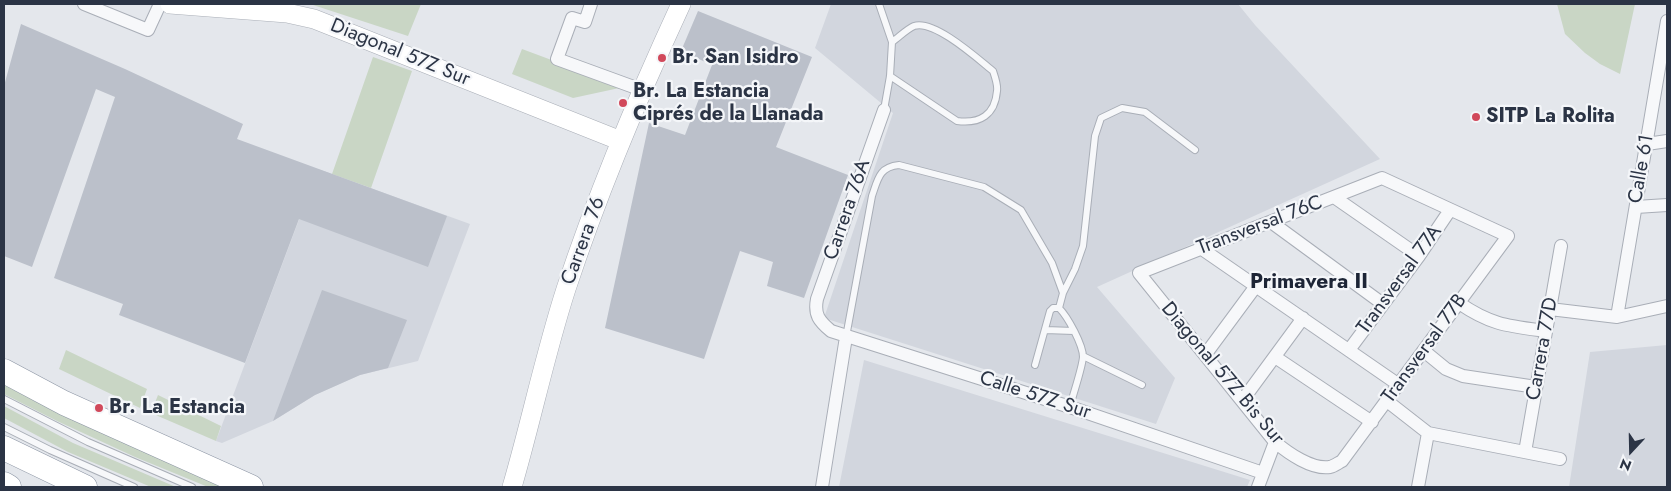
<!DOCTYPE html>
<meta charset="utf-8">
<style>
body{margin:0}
#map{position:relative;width:1671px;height:491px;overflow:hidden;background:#e4e7ec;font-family:Jost,sans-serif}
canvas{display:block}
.frame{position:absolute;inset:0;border:5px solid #2b3445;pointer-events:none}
.north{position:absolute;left:1606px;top:426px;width:50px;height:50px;-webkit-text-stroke:4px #f4f6f9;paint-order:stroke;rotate:201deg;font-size:14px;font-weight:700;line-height:20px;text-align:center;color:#2b3445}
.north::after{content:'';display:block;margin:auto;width:18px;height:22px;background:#2b3445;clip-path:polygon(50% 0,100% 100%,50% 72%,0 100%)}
</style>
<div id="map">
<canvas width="1671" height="491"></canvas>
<div class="frame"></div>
<div class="north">N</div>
</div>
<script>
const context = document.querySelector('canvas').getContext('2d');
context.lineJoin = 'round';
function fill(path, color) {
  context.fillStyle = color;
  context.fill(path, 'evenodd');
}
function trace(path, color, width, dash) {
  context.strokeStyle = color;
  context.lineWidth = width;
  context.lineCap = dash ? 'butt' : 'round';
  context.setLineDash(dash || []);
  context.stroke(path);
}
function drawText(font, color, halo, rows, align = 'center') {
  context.font = font + ' Jost,sans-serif';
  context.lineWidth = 4.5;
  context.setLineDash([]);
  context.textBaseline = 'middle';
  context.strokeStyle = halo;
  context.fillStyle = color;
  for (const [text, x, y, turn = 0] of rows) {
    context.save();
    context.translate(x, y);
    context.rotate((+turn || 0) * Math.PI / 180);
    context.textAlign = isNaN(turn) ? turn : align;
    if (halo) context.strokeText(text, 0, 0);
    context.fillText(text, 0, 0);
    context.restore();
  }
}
fill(new Path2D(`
 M 831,4 L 1238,4 L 1255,25 L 1380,159 L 1097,287 L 1175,378 L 1156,424 L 824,318 L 893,113 L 815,48 Z
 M 318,169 L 470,224 L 418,361 L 360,375 L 315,395 L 273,421 L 222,443 L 216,441 Z
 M 1667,345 L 1667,487 L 1569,487 L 1590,352 Z
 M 864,360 L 1250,480 L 1247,487 L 839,487 Z`), '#d2d6de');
fill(new Path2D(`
 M 310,4 L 421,4 L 408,36 Z
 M 1557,4 L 1635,4 L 1620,74 L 1600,64 L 1585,53 L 1565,34 Z
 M 522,49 L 624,87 L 573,98 L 512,74 Z
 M 373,57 L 412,71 L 371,188 L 332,174 Z
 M 66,350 L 147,389 L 140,408 L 59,369 Z
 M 4,384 L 225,487 L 208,487 L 135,457 L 57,421 L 4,394 Z
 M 158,395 L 221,426 L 216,441 L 151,413 Z
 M 4,406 L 73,443 L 176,487 L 151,487 L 68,452 L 4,418 Z`), '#c9d6c5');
fill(new Path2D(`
 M 698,11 L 812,57 L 776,147 L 848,175 L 804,298 L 767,286 L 773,262 L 740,251 L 704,359 L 605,328 L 649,123 L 685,135 L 712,65 L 681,51 Z
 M 21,24 L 125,69 L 243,124 L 237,139 L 447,216 L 428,267 L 299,219 L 245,363 L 119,315 L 123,304 L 54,278 L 115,97 L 96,89 L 32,267 L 4,256 L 4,86 Z
 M 322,290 L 407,320 L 388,368 L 360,375 L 315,395 L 273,421 Z`), '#bbc0ca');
const lane = new Path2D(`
 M 879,4 L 892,42 L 890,76 L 884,110
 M 890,76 L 957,121 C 980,124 995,115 997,91 C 998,85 995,77 993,71 C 978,59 934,19 914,26 C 907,29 899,37 892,42
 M 1059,308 L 1063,293 L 1075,269 L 1083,246 L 1095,136 L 1101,118 L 1122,108 L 1145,112 L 1195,150
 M 1045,330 L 1074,331
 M 846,337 L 872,196 C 878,179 879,167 899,165 L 984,187 L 1021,210 L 1052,263 L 1063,293
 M 1083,356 L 1142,385
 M 1035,365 L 1050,311 L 1053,308 L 1059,308 C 1068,317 1083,345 1083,357 C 1082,369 1073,394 1070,407
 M 4,399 L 88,442 L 192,487
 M 4,427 L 50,450 L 134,487`);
const street = new Path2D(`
 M 84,4 L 148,30 L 160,4
 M 591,4 L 585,22 L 572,18 L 557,59 L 642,90
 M 884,110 L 817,299 C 814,315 819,321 831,331 L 1070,407 L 1263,473
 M 1647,144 L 1667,141
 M 1382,178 L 1508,236 L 1342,461 C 1338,463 1334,466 1330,467 C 1312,470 1288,453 1275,442 L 1139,273 Z
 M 1334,197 L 1419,256
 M 1636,207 L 1667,205
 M 1271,222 L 1383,304
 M 1202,249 L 1399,385
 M 1459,303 C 1491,325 1508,326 1546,331
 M 1550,309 L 1617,317 L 1667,306
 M 1617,317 L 1667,21
 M 1349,350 L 1419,256 L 1450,210
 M 1424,351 L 1446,369 L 1463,376 L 1536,387
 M 1205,355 L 1256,286
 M 1275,357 L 1372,422
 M 1242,401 L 1303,318
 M 1387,401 L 1428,433 L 1560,459
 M 1525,452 L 1561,246
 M 822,487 L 846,337
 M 1258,487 L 1275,442
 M 1418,487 L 1428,433`);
const secondary = new Path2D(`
 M 170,4 L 287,13 L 314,19 L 621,141
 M 512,487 C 531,422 545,354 566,289 C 598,192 638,97 681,4`);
const highway = new Path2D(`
 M 4,371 L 64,403 L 251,487
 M 4,448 L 85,487
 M 4,484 L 9,487`);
trace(lane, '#a9aeb7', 8);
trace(street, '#a9aeb7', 14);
trace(secondary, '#a9aeb7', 20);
trace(highway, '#8b94a3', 25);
trace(lane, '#f7f8fa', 6);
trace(street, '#f7f8fa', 12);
trace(secondary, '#fff', 19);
trace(highway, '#fff', 24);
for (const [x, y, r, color] of [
 [662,58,5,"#d1495b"],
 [623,103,5,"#d1495b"],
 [1476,117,5,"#d1495b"],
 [99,408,5,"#d1495b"]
]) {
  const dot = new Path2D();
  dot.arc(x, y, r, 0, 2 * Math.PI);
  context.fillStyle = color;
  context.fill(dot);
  trace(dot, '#f4f6f9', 2);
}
drawText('20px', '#2b3445', '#f4f6f9', [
 ["Diagonal 57Z Sur",400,53,22],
 ["Calle 61",1642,169,-80],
 ["Carrera 76A",848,210,-71],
 ["Transversal 76C",1260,226,-21],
 ["Carrera 76",584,241,-70],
 ["Transversal 77A",1400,280,-54],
 ["Transversal 77B",1425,349,-54],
 ["Carrera 77D",1543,349,-80],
 ["Diagonal 57Z Bis Sur",1222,374,50],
 ["Calle 57Z Sur",1035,396,18]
]);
drawText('bold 20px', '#2b3445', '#f4f6f9', [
 ["Br. San Isidro",672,58],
 ["Br. La Estancia",633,92],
 ["Ciprés de la Llanada",633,115],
 ["SITP La Rolita",1486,117],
 ["Br. La Estancia",109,408]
], 'left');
drawText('bold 21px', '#1d2536', '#f4f6f9', [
 ["Primavera II",1309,283]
]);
</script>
